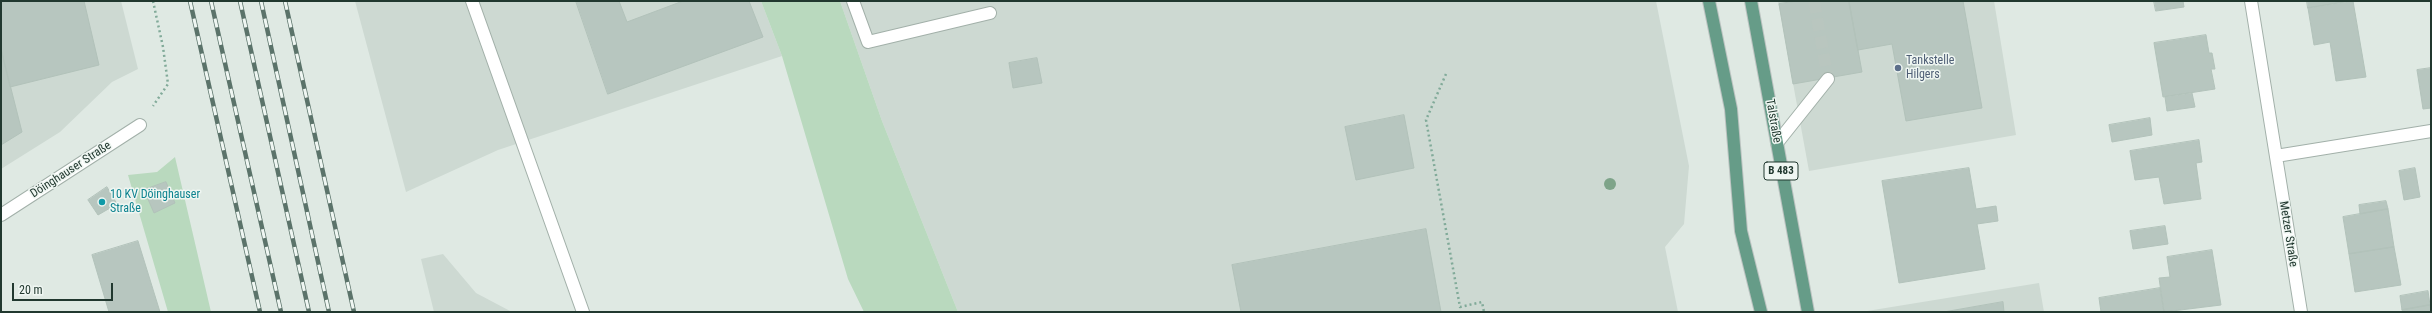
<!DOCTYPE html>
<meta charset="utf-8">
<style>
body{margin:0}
#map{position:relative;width:2432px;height:313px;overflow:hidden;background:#dfe9e3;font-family:"Roboto Condensed",sans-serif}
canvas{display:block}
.frame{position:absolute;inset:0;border:2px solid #21382f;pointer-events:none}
.scale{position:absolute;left:12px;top:283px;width:101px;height:18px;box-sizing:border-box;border:2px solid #21382f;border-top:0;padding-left:5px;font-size:12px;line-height:14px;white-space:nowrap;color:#21382f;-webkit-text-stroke:3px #eff6f2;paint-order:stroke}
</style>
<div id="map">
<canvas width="2432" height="313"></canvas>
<div class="frame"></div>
<div class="scale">20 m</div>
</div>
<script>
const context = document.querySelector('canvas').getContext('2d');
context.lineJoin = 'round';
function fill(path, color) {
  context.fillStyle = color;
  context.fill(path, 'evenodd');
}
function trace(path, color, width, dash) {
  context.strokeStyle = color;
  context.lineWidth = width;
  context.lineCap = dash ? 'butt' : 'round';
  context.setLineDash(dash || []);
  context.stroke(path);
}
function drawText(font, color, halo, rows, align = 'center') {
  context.font = font + ' "Roboto Condensed",sans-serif';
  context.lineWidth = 3;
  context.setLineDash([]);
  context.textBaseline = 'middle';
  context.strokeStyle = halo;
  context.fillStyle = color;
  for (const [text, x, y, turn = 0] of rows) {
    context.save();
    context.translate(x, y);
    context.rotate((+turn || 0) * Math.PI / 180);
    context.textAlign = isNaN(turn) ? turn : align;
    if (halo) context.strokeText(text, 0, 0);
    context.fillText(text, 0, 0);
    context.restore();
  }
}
fill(new Path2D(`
 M 1,1 L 121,1 L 138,69 L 112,82 L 60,132 L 1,169 Z
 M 355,1 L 761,1 L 782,56 L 498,150 L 406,192 Z
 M 840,1 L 1656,1 L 1689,166 L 1684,224 L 1665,247 L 1678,312 L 958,312 L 882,121 Z
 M 1778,1 L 1994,1 L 2016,135 L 1809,171 Z
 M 443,254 L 476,293 L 512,312 L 434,312 L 421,259 Z
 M 2039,283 L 2044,312 L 1861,312 Z`), '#cdd9d2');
fill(new Path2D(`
 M 761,1 L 840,1 L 882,121 L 958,312 L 864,312 L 848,279 L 782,56 Z
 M 175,157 L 211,312 L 168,312 L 128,175 L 157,172 Z`), '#b9d9be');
const building = new Path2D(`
 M 1,1 L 84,1 L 99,65 L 10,87 L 1,49 Z
 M 576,1 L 619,1 L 627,22 L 683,1 L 749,1 L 763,37 L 608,94 Z
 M 1797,1 L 1849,1 L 1862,72 L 1793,84 L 1779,4 Z
 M 1849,1 L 1963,1 L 1982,108 L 1906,121 L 1892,44 L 1858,50 Z
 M 2154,1 L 2183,1 L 2184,7 L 2156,11 Z
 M 2307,1 L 2350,1 L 2308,8 Z
 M 2353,1 L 2366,77 L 2336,81 L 2330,42 L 2314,45 L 2308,8 Z
 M 2206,35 L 2209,53 L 2212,53 L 2215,69 L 2211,69 L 2215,89 L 2163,97 L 2154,43 Z
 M 1,49 L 22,132 L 1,145 Z
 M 1037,58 L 1042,83 L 1013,88 L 1009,63 Z
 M 2431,68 L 2431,108 L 2423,109 L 2417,70 Z
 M 2192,93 L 2195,107 L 2167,111 L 2165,97 Z
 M 1404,115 L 1414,168 L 1356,180 L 1345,127 Z
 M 2150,118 L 2152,135 L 2112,142 L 2109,125 Z
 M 2199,140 L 2202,162 L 2196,163 L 2201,199 L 2164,204 L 2159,177 L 2135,180 L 2130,151 Z
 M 1969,168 L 1976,209 L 1996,206 L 1998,221 L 1977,224 L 1985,269 L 1899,283 L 1882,181 Z
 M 2415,168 L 2420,197 L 2404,200 L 2399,171 Z
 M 166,182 L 175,203 L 154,213 L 144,190 Z
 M 107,187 L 117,204 L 98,215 L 88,200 Z
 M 2386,201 L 2388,209 L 2360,214 L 2359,205 Z
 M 2388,209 L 2394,247 L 2349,254 L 2343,217 Z
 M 2165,226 L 2168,244 L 2133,249 L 2130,231 Z
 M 1426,229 L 1441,312 L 1241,312 L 1232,265 Z
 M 138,241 L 160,312 L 109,312 L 92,255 Z
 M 2394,247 L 2401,285 L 2355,292 L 2349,254 Z
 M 2212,250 L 2221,305 L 2164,312 L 2159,278 L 2170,277 L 2167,257 Z
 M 2160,288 L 2164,312 L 2101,312 L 2099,298 Z
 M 2428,291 L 2430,305 L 2402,310 L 2400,296 Z
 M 2003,302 L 2004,312 L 1944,312 Z
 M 2430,305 L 2431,312 L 2403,312 L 2402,310 Z`);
fill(building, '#b7c6bf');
trace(building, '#b2c2ba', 1);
trace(new Path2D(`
 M 1814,1 L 1828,79`), '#b9c6bf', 12, [12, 6]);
const minor = new Path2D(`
 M 472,1 L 583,312
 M 853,1 L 868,42 L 990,13
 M 2251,1 L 2301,312
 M 1777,143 L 1828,79
 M 2276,156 L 2431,131
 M 1,215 L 140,125`);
const major = new Path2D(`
 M 1709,1 L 1731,109 L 1741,231 L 1761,312
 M 1751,1 L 1808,312`);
trace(minor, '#a2b0a9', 14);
trace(major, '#bcc3c1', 14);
trace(new Path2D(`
 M 153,1 L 163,47 L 168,84 L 153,106
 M 1446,74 L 1426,120 L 1460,307 L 1482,302 L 1484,312`), '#81aa99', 2.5, [2, 3]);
trace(minor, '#fff', 12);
trace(major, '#669c88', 12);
const rail = new Path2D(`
 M 190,1 L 260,312
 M 211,1 L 281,312
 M 240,1 L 309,312
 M 261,1 L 329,312
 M 285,1 L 354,312`);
trace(rail, '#5b736a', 4.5);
trace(rail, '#eff6f2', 3, [9]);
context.fillStyle = '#7ea489';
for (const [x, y] of [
 [1610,184]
]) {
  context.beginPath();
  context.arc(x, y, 6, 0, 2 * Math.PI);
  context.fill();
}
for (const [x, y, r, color] of [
 [1898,68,4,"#5c6f8a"],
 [102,202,4,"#0f9aa8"]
]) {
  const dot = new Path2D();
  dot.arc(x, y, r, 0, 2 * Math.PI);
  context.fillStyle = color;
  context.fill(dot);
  trace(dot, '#eff6f2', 1.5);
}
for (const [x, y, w] of [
 [1781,171,34]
]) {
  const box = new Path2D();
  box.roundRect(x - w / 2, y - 9, w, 18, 3);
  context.fillStyle = '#eff6f2';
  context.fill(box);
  trace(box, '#21382f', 1);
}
drawText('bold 11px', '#21382f', null, [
 ["B 483",1781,171]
]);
drawText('12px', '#4e5e75', '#eff6f2', [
 ["Tankstelle",1906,61],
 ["Hilgers",1906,75]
], 'left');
drawText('12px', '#21382f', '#eff6f2', [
 ["Talstraße",1773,121,80],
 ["Döinghauser Straße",71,170,-33],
 ["Metzer Straße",2288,234,81]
]);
drawText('12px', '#0d838f', '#eff6f2', [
 ["10 KV Döinghauser",110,195],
 ["Straße",110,209]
], 'left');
</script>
